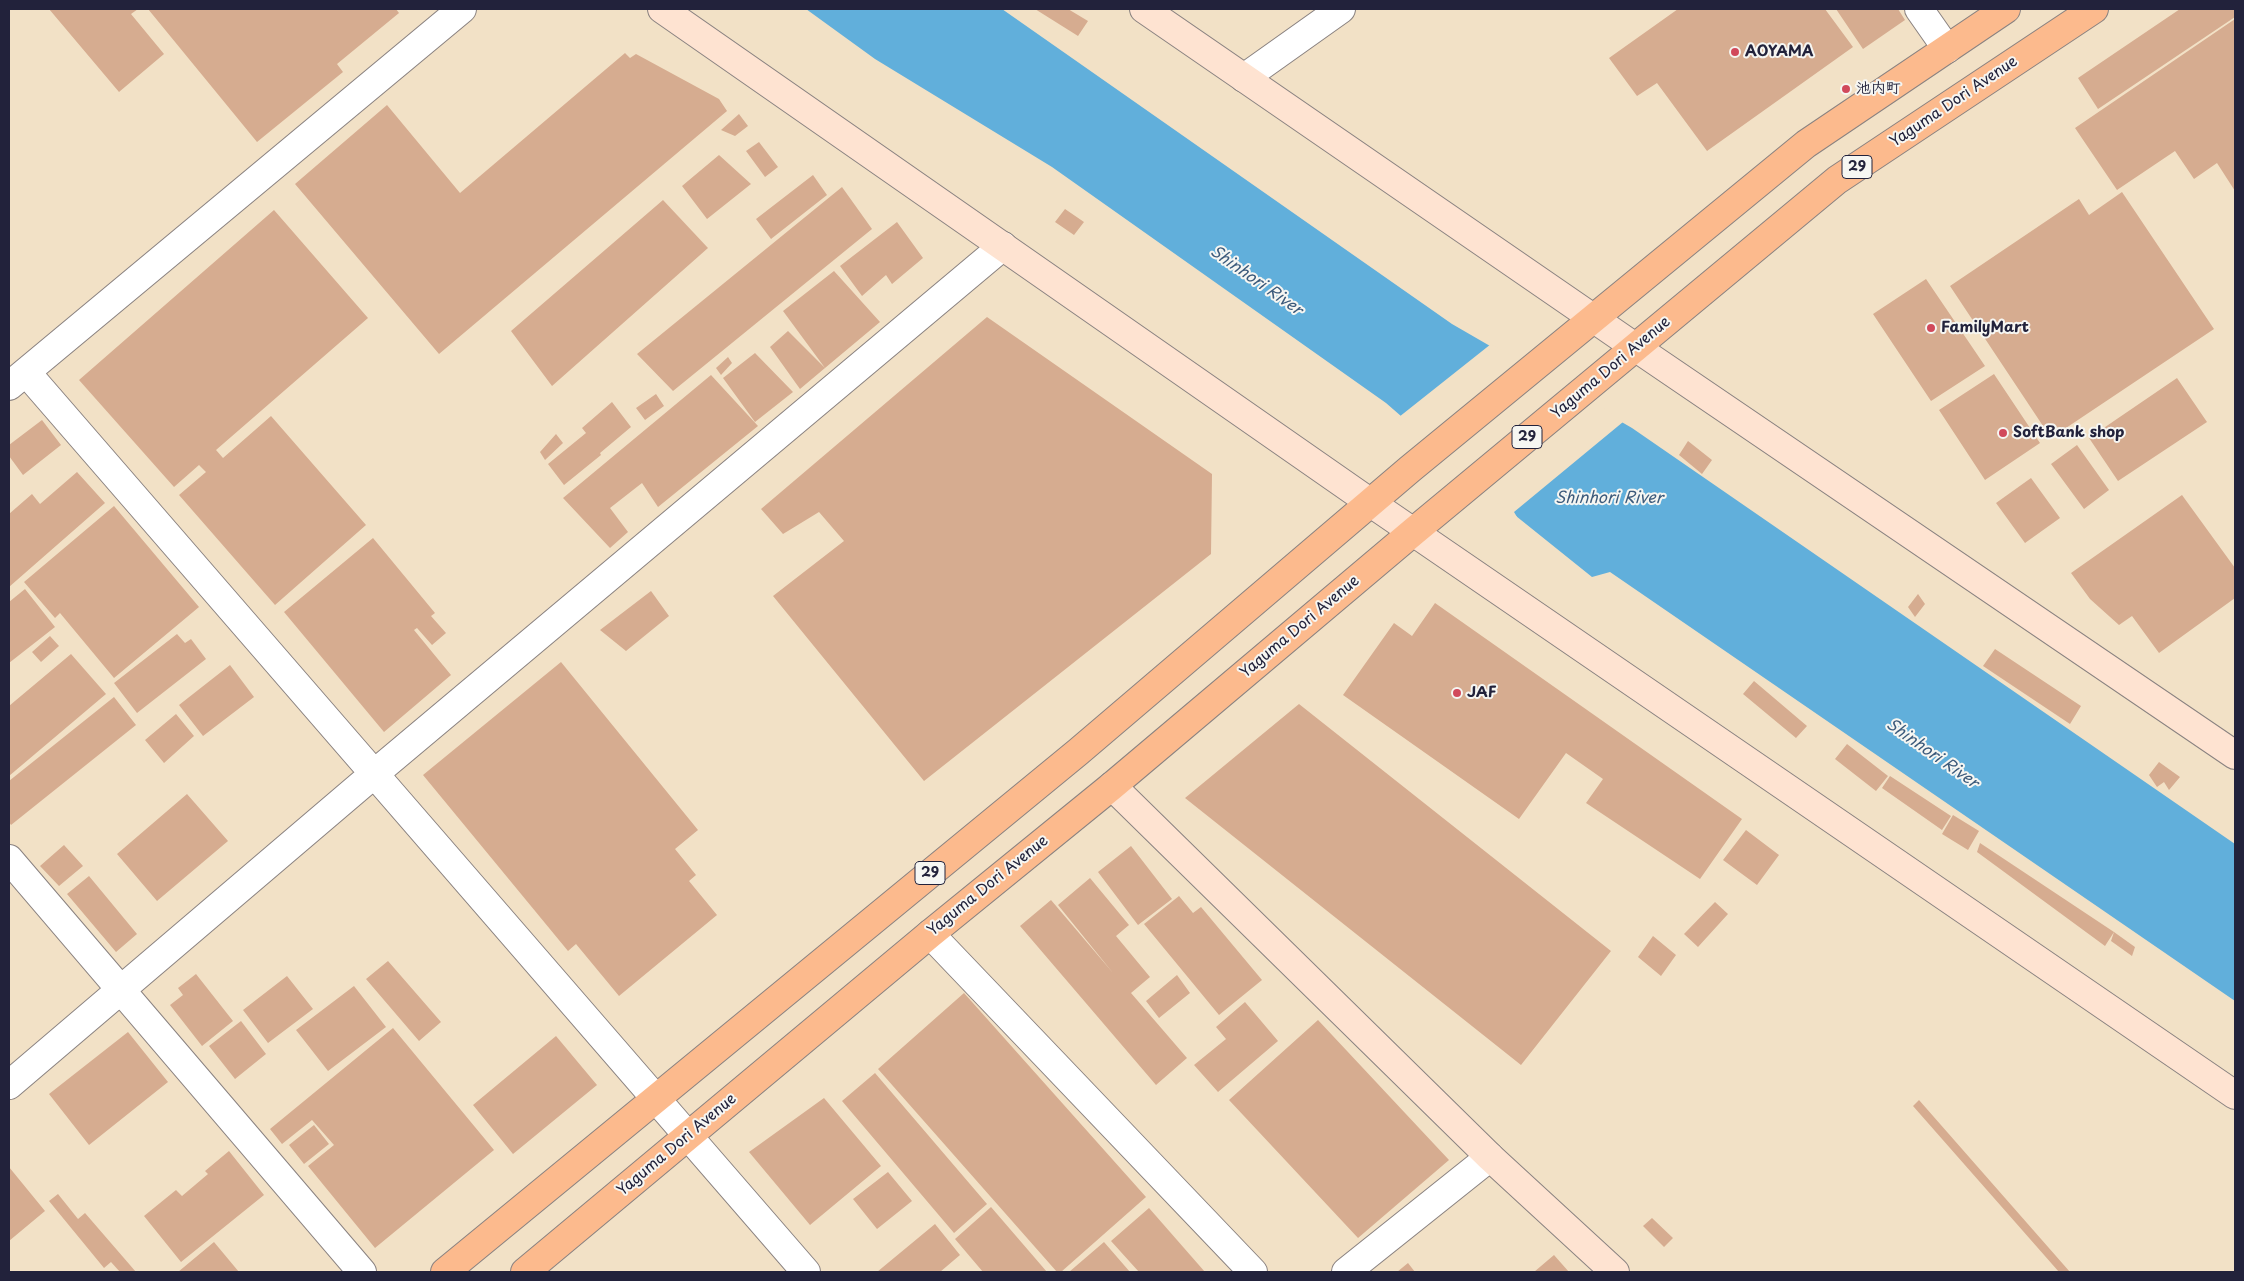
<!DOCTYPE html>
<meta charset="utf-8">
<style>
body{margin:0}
#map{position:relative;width:2244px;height:1281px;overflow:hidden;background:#f2e1c6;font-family:"Playpen Sans",sans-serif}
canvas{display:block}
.frame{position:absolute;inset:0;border:10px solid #22223b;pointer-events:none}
</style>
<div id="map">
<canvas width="2244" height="1281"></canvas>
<div class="frame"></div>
</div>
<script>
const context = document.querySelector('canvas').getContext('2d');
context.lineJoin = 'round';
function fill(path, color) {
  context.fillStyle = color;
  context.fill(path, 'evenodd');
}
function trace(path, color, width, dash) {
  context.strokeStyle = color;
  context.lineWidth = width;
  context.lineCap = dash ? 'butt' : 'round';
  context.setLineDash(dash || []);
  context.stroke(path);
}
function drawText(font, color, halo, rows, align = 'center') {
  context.font = font + ' "Playpen Sans","Klee One",sans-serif';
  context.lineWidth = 4;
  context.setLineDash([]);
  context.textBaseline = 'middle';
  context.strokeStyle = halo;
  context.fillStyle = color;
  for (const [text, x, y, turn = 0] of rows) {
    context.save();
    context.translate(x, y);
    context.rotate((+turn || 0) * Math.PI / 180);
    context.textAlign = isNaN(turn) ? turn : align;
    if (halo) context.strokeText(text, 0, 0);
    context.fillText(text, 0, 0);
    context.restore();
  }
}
fill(new Path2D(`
 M 806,9 L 1002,9 L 1452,324 L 1632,428 L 2235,844 L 2235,1001 L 1610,572 L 1592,577 L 1516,516 L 1386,403 L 1052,167 L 875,59 Z`), '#61afdb');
fill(new Path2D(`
 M 1491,344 L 1634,426 L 1623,422 L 1514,512 L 1517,517 L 1515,518 L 1399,417 Z`), '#f2e1c6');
fill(new Path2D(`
 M 49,9 L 138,9 L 131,14 L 164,54 L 119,92 Z
 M 148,9 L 396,9 L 399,13 L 337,64 L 343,72 L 257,142 Z
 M 1035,9 L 1068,9 L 1088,21 L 1078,36 Z
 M 1678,9 L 1825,9 L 1853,47 L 1707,151 L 1657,83 L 1637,96 L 1609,58 Z
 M 1836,9 L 1898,9 L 1905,20 L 1863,49 Z
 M 2180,9 L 2235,9 L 2235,17 L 2098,109 L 2078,78 Z
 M 2235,19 L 2235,191 L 2217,163 L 2194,179 L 2175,151 L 2117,190 L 2075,128 Z
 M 625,53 L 630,58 L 636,54 L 719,99 L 727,111 L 439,354 L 295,184 L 387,105 L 460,193 Z
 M 739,114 L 748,126 L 735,136 L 721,130 Z
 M 759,142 L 778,167 L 765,177 L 746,151 Z
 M 719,155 L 751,184 L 707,219 L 682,186 Z
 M 813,175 L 827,195 L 771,239 L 756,219 Z
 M 842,187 L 872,229 L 673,391 L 637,354 Z
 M 2122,192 L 2214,329 L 2051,438 L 1950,286 L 2079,199 L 2089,215 Z
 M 663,200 L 708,248 L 552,386 L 511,331 Z
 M 1065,209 L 1084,222 L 1074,235 L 1055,222 Z
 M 274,210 L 368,318 L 216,450 L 223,458 L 271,416 L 366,525 L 275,605 L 179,495 L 206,472 L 199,465 L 174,487 L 79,380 Z
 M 897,222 L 923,258 L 892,284 L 886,275 L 862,296 L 840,266 Z
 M 834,271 L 880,322 L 825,368 L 800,389 L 770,347 L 788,331 L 825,368 L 783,311 Z
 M 1926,279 L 1985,366 L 1931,401 L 1873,314 Z
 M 987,317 L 1212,474 L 1211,554 L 924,781 L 773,596 L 844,541 L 819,512 L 783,534 L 761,509 Z
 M 755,353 L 793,392 L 755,422 L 723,378 Z
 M 728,357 L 732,363 L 721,375 L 716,368 Z
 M 1994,374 L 2040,443 L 1985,480 L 1939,410 Z
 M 711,375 L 758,426 L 658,507 L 642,483 L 610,508 L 628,532 L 610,548 L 563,498 Z
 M 2177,378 L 2207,422 L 2118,481 L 2089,438 Z
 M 656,394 L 664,406 L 645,420 L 636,408 Z
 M 612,402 L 631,427 L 600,453 L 601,455 L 564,485 L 548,464 L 586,433 L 582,428 Z
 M 42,420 L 61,445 L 23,475 L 9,456 L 9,445 Z
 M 556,434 L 563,443 L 545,460 L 540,452 Z
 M 1688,441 L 1712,460 L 1702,474 L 1679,455 Z
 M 2077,445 L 2109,490 L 2084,509 L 2051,464 Z
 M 77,472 L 105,503 L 9,587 L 9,514 L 32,494 L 40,504 Z
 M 2031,478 L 2060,518 L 2025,543 L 1996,503 Z
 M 2182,495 L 2235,568 L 2235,598 L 2159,653 L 2132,616 L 2119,625 L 2090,599 L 2071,573 Z
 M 114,506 L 199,607 L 114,678 L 60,613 L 55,618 L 24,582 Z
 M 373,538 L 435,613 L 431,616 L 446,633 L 432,645 L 417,628 L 414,630 L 451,675 L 384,732 L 284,612 Z
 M 25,589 L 55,627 L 9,663 L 9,602 Z
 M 651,591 L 669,616 L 626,651 L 600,630 Z
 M 1918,594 L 1925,604 L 1915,617 L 1908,607 Z
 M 1435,603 L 1742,819 L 1700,879 L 1586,803 L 1603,779 L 1566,753 L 1519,819 L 1343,695 L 1394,623 L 1412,636 Z
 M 177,634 L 185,643 L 191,639 L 206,659 L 137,713 L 114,683 Z
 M 50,636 L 59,646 L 41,662 L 32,652 Z
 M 1995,649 L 2081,706 L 2070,724 L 1983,666 Z
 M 71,654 L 106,694 L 9,776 L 9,706 Z
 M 561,662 L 698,830 L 675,849 L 696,875 L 689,881 L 717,915 L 619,996 L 576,944 L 568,951 L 423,775 Z
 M 230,665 L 254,697 L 203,736 L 179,705 Z
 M 1754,681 L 1807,726 L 1796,738 L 1743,694 Z
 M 114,697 L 136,725 L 11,825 L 9,822 L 9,781 Z
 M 1299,704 L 1611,951 L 1521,1065 L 1185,798 Z
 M 176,714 L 194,736 L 164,763 L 145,740 Z
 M 1847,744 L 1888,776 L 1876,791 L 1835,759 Z
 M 2159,762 L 2180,777 L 2169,790 L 2164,782 L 2157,787 L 2149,775 Z
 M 1890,776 L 1951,816 L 1942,830 L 1882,788 Z
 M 187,794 L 228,841 L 157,901 L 117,854 Z
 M 1953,815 L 1979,831 L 1968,850 L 1942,834 Z
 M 1746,830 L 1779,855 L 1757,885 L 1723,860 Z
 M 1980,843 L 2114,932 L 2105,946 L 1977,852 Z
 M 64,845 L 83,866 L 59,886 L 40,866 Z
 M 1131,846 L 1172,899 L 1138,925 L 1098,872 Z
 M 89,876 L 137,934 L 116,952 L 67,894 Z
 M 1090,878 L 1129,925 L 1116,936 L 1150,977 L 1131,993 L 1187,1058 L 1156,1085 L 1020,926 L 1051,900 L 1113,973 L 1058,905 Z
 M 1179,896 L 1193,913 L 1201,907 L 1262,980 L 1219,1015 L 1144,924 Z
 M 1715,902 L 1728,914 L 1698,947 L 1684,934 Z
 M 2114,932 L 2135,947 L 2132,956 L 2111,941 Z
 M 1653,936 L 1676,955 L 1661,976 L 1638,957 Z
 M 388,961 L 441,1022 L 419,1041 L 366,979 Z
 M 196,974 L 233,1021 L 202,1046 L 170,1005 L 183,995 L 178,988 Z
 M 1177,975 L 1190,993 L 1159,1018 L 1146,1001 Z
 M 287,976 L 313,1009 L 268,1043 L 243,1010 Z
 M 354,986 L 386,1027 L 328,1071 L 296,1030 Z
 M 964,993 L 1146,1197 L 1061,1272 L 1057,1272 L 878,1069 Z
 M 1245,1002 L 1278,1041 L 1218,1092 L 1194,1065 L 1226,1039 L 1216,1027 Z
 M 1318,1020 L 1449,1160 L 1358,1238 L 1229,1100 Z
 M 241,1021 L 266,1054 L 235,1079 L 209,1046 Z
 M 393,1028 L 494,1150 L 375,1248 L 308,1166 L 334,1145 L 312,1120 L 282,1144 L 270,1129 Z
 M 128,1032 L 168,1082 L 89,1145 L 49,1094 Z
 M 556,1036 L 597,1085 L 513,1154 L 473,1105 Z
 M 875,1073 L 987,1204 L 954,1233 L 842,1101 Z
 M 824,1098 L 881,1166 L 810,1225 L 749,1152 Z
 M 1919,1100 L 2070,1272 L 2059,1272 L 1913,1106 Z
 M 314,1125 L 329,1144 L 304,1164 L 289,1145 Z
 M 229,1151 L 264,1195 L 181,1262 L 144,1216 L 176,1190 L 182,1196 L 208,1174 L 205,1171 Z
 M 9,1167 L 45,1211 L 9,1241 Z
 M 888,1172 L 912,1201 L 877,1229 L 853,1199 Z
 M 58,1194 L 78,1219 L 85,1213 L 136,1272 L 120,1272 L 111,1262 L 104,1268 L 49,1201 Z
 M 991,1207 L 1047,1272 L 983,1272 L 955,1239 Z
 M 1149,1208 L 1205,1272 L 1139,1272 L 1111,1241 Z
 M 1652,1218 L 1673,1238 L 1664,1247 L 1643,1226 Z
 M 935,1224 L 960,1255 L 940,1272 L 877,1272 Z
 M 214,1242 L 239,1272 L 178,1272 Z
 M 1104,1242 L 1130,1272 L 1069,1272 Z
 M 1554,1255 L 1569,1272 L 1534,1272 Z
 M 1408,1263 L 1415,1272 L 1397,1272 Z`), '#d6ac90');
const street = new Path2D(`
 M 1919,9 L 1947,49
 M 1244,78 L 1341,9
 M 26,372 L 806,1272
 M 9,386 L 462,9
 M 9,859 L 362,1272
 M 930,934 L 1253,1272
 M 9,1085 L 374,774 L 1003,246
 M 1346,1272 L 1490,1157`);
const secondary = new Path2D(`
 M 662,9 L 1371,503 L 2235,1095
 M 1144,9 L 1635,347 L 2235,755
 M 1112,786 L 1490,1157 L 1615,1272`);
const primary = new Path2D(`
 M 445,1272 L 1078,752 L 1410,469 L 1806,144 L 2006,9
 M 525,1272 L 930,934 L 1112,786 L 1413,532 L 1837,180 L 2094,9`);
trace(street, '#8a8280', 30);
trace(secondary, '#8a8280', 30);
trace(primary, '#8a8280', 30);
trace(street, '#fff', 28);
trace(secondary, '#fee3d1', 28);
trace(primary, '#fcba8d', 28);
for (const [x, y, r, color] of [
 [1735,52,5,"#d1495b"],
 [1846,89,5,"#d1495b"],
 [1931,328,5,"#d1495b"],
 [2003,433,5,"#d1495b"],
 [1457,693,5,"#d1495b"]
]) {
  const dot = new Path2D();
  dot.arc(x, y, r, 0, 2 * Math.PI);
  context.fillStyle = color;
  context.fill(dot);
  trace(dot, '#f6f6f2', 2);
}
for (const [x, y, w] of [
 [1857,167,30],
 [1527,437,30],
 [930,873,30]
]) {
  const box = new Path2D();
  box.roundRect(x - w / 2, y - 11.5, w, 23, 4);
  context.fillStyle = '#f6f6f2';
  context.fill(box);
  trace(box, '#22223b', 1);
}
drawText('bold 14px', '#22223b', null, [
 ["29",1857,167],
 ["29",1527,437],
 ["29",930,873]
]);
drawText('bold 15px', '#22223b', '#f6f6f2', [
 ["AOYAMA",1745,52],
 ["池内町",1856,89],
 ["FamilyMart",1941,328],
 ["SoftBank shop",2013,433],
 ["JAF",1467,693]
], 'left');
drawText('15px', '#22223b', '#f6f6f2', [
 ["Yaguma Dori Avenue",1954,102,-34],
 ["Yaguma Dori Avenue",1611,368,-40],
 ["Yaguma Dori Avenue",1300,627,-40],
 ["Yaguma Dori Avenue",988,886,-39],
 ["Yaguma Dori Avenue",677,1145,-40]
]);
drawText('italic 16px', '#3b5a7b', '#f6f6f2', [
 ["Shinhori River",1256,281,35],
 ["Shinhori River",1609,499],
 ["Shinhori River",1932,754,35]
]);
</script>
